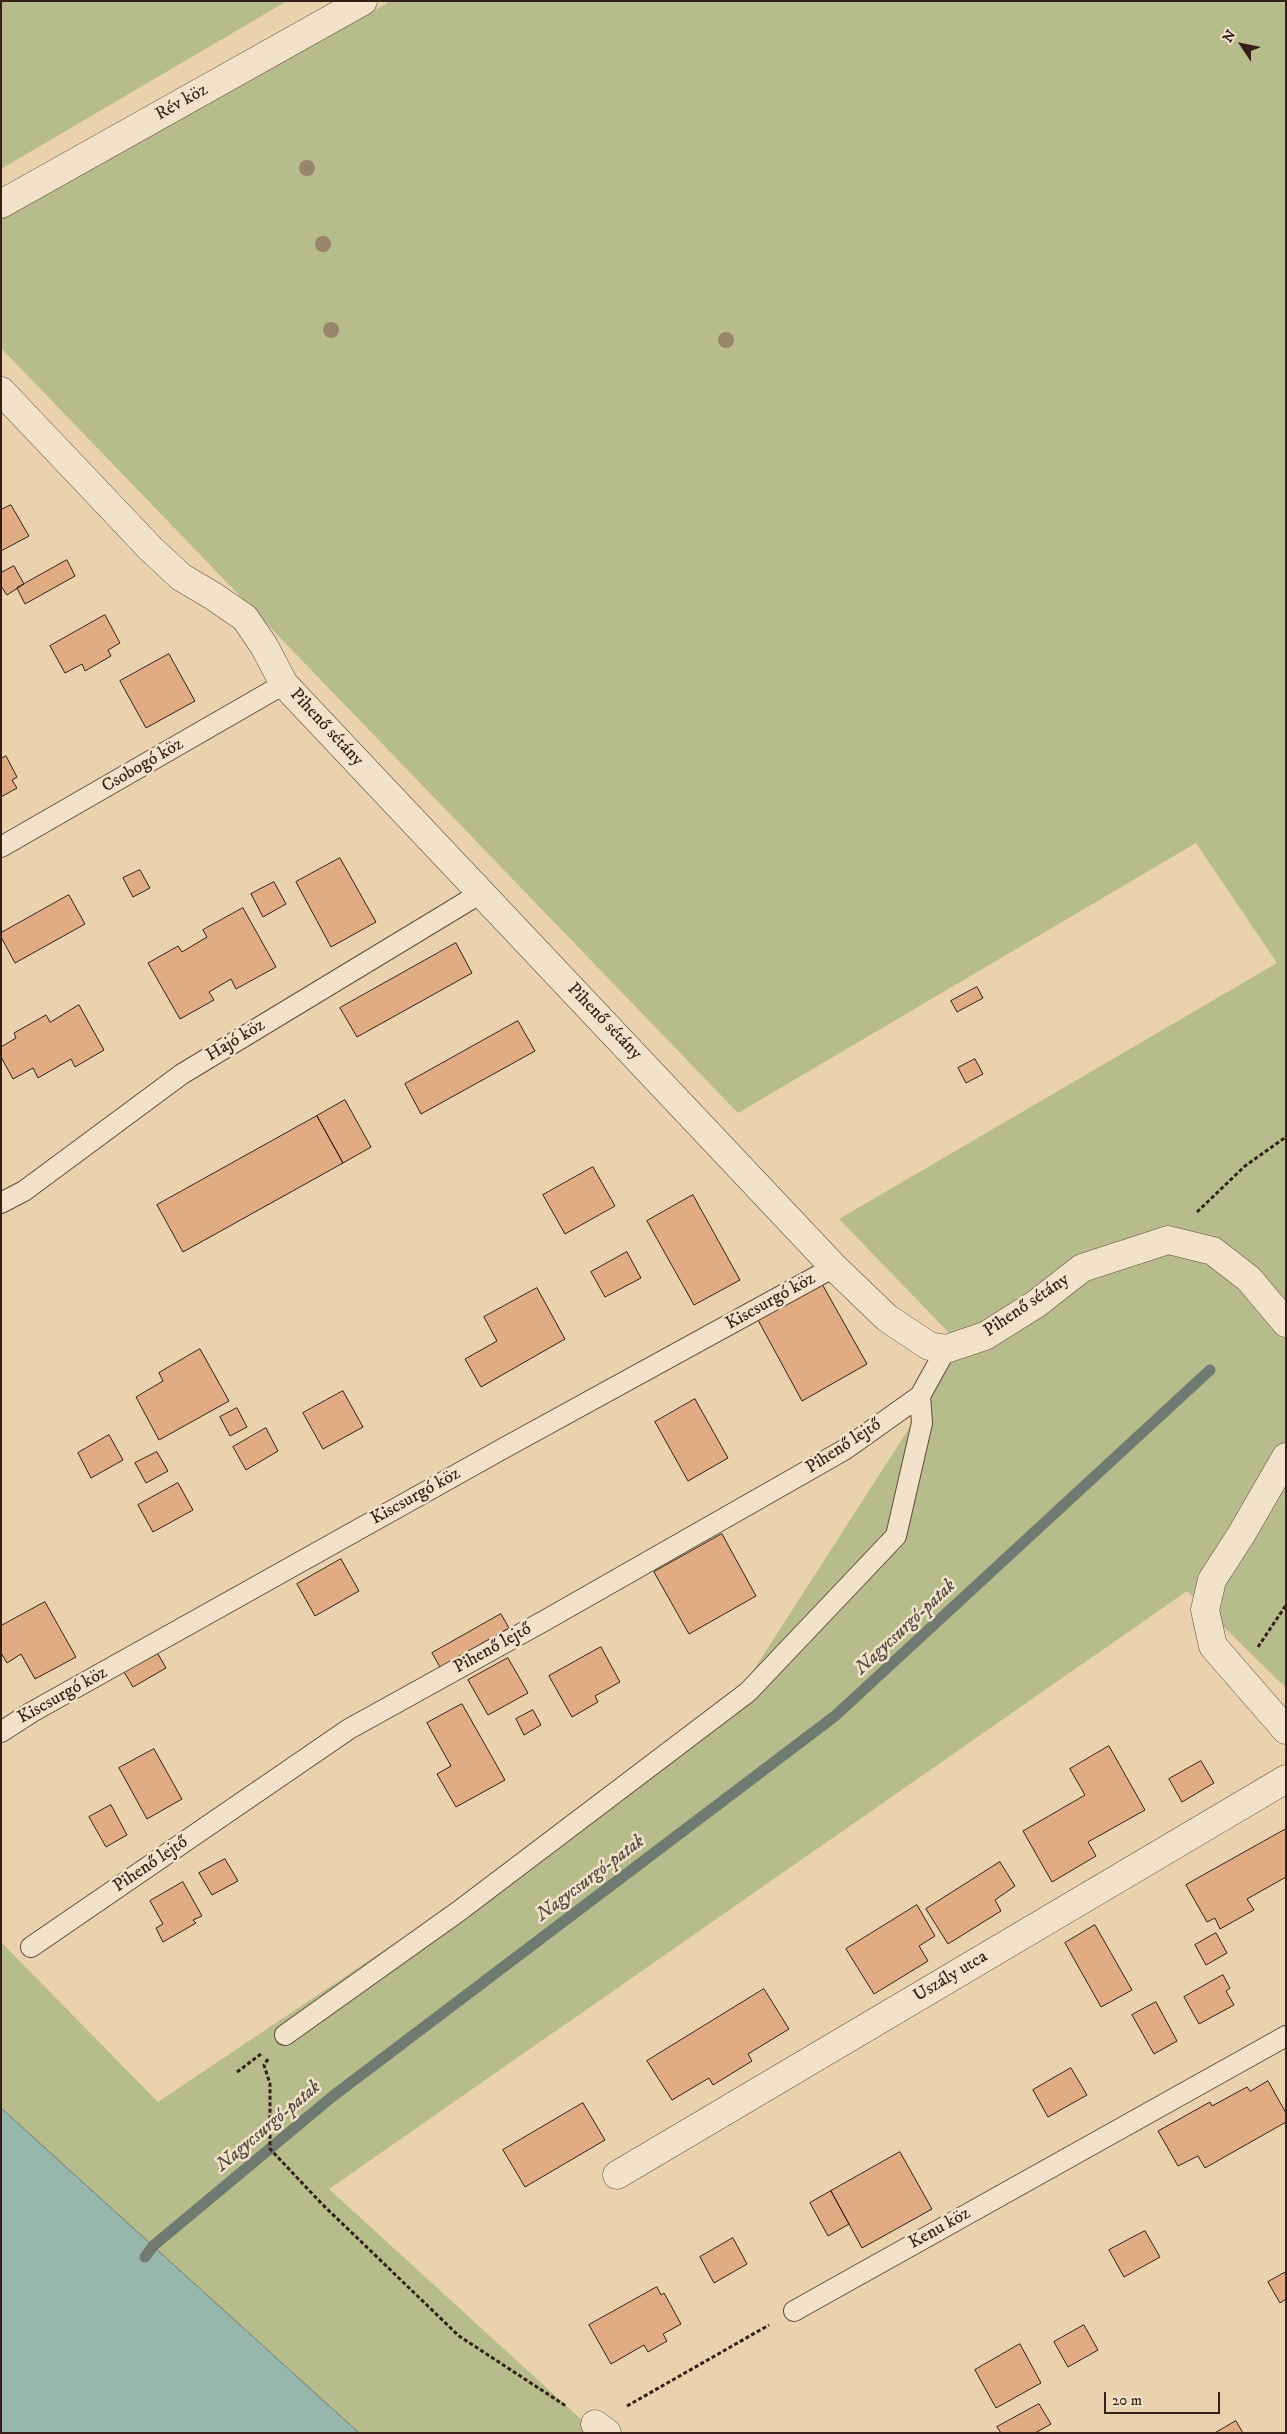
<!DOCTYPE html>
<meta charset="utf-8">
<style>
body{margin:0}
#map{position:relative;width:1287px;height:2434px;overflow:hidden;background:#ebd2ae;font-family:"IM FELL DW Pica",serif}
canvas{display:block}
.frame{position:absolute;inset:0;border:2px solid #351f16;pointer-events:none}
.north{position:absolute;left:1217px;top:20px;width:50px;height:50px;-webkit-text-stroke:4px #f2e2ca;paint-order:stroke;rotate:304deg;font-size:14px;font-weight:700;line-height:20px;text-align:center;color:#351f16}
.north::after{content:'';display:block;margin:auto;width:18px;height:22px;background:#351f16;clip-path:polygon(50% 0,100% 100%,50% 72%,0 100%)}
.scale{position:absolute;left:1104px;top:2392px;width:116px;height:22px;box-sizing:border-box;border:2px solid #351f16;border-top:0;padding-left:6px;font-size:15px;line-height:18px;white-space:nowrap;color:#351f16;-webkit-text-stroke:4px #f2e2ca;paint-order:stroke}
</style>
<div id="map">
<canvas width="1287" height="2434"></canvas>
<div class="frame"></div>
<div class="north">N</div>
<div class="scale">20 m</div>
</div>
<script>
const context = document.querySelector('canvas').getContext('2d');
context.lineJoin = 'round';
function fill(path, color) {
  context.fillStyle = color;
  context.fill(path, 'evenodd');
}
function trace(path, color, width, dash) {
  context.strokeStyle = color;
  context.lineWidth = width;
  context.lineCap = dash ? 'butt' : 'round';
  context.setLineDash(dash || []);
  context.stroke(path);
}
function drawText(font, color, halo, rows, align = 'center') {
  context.font = font + ' "IM FELL DW Pica",serif';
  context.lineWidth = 5;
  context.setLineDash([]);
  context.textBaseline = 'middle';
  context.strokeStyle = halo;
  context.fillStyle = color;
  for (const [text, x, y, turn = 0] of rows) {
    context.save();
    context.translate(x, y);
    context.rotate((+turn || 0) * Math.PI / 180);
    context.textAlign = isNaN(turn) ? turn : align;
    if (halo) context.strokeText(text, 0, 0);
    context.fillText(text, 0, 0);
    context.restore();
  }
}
fill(new Path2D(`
 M 1,1 L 287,1 L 1,169 Z
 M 391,1 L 1286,1 L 1286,1688 L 1187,1591 L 329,2189 L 596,2433 L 359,2433 L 1,2108 L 1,1942 L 158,2102 L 717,1727 L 953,1360 L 955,1339 L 839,1219 L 1277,963 L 1196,843 L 738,1113 L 1,348 L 1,217 Z`), '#b6bc8b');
const water = new Path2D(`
 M 1,2108 L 359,2433 L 1,2433 Z`);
fill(water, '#98b7ac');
trace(water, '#707a70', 1);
trace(new Path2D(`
 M 145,2257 L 153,2246 L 333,2096 L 835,1716 L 1210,1370`), '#707a70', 11);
const building = new Path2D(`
 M 11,505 L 29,536 L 1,551 L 1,510 Z
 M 67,560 L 75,576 L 25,604 L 17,588 Z
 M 14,566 L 24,584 L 7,595 L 1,586 L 1,573 Z
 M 105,615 L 120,643 L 108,650 L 111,656 L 85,671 L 82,664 L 65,673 L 50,646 Z
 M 169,654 L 195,701 L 146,728 L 120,681 Z
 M 6,756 L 17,777 L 12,780 L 17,788 L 1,797 L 1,759 Z
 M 340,858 L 376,922 L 331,947 L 296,882 Z
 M 140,870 L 150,888 L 133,897 L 123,878 Z
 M 274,882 L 286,904 L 263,917 L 251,894 Z
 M 69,895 L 85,924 L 15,963 L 1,937 L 1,933 Z
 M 243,908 L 276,967 L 236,989 L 231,979 L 209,992 L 214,1000 L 180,1019 L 148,963 L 178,946 L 182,952 L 207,937 L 203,930 Z
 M 456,943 L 472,973 L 357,1037 L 340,1008 Z
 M 977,987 L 983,998 L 957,1012 L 951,1001 Z
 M 79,1005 L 104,1050 L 75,1067 L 71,1059 L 38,1078 L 33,1068 L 13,1079 L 1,1057 L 1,1047 L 16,1038 L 14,1033 L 46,1015 L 50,1022 Z
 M 518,1021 L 535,1051 L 421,1114 L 405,1084 Z
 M 975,1059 L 983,1074 L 966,1083 L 958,1068 Z
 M 345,1100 L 371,1147 L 343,1163 L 317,1116 Z
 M 317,1116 L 343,1163 L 183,1252 L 157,1205 Z
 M 593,1167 L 615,1206 L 565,1234 L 543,1195 Z
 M 693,1195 L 740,1280 L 694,1305 L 647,1221 Z
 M 627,1252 L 641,1278 L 605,1297 L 591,1272 Z
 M 822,1284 L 867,1364 L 802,1401 L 758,1320 Z
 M 537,1288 L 565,1339 L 481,1387 L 465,1359 L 497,1341 L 484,1317 Z
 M 200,1349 L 229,1401 L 159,1440 L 136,1397 L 163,1381 L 159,1373 Z
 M 343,1391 L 363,1427 L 323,1449 L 303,1413 Z
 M 695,1399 L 728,1458 L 688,1481 L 655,1422 Z
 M 237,1408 L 247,1427 L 230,1436 L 220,1417 Z
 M 266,1428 L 278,1451 L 246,1470 L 233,1447 Z
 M 109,1435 L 123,1460 L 91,1478 L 78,1453 Z
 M 157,1452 L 168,1471 L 146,1483 L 135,1463 Z
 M 178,1483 L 193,1510 L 153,1532 L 138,1505 Z
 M 722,1534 L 756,1596 L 689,1634 L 654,1572 Z
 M 341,1559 L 359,1591 L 315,1616 L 297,1584 Z
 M 45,1602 L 76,1657 L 35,1679 L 21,1654 L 7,1663 L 1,1653 L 1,1626 Z
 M 501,1614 L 509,1628 L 440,1667 L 432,1653 Z
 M 601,1647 L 620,1682 L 595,1696 L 598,1702 L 572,1717 L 549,1676 Z
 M 158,1654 L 166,1668 L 133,1687 L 124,1672 Z
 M 508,1658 L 528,1693 L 488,1715 L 468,1680 Z
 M 462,1704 L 505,1780 L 456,1807 L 437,1774 L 451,1766 L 427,1723 Z
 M 533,1710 L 541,1725 L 524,1735 L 516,1719 Z
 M 1109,1746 L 1145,1810 L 1088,1842 L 1096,1856 L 1052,1882 L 1023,1831 L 1085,1795 L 1070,1769 Z
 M 154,1749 L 182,1799 L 147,1819 L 119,1768 Z
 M 1201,1761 L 1214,1783 L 1182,1802 L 1169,1779 Z
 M 111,1805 L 127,1835 L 106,1847 L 89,1817 Z
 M 1286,1829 L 1286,1877 L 1247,1899 L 1254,1910 L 1220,1929 L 1215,1918 L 1207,1922 L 1186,1885 Z
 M 225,1859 L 238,1881 L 212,1895 L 199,1873 Z
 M 1000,1862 L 1015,1886 L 995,1900 L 1001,1911 L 948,1944 L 926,1909 Z
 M 183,1882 L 202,1916 L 193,1920 L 196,1923 L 163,1942 L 156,1928 L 163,1924 L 150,1901 Z
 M 917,1905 L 935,1936 L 919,1946 L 928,1961 L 874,1994 L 846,1949 Z
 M 1095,1925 L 1132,1990 L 1101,2007 L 1065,1943 Z
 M 1216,1933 L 1227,1953 L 1206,1965 L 1195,1945 Z
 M 1223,1975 L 1230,1988 L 1226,1991 L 1234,2005 L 1199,2024 L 1184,1997 Z
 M 764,1989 L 789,2029 L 748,2054 L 752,2061 L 713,2085 L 709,2078 L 672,2100 L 647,2061 Z
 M 1156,2002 L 1177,2041 L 1154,2054 L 1132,2015 Z
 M 1071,2068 L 1087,2095 L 1048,2117 L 1033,2090 Z
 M 1268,2081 L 1286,2113 L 1286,2122 L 1205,2168 L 1198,2156 L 1178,2166 L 1158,2131 L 1210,2102 L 1212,2106 L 1247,2087 L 1250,2091 Z
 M 583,2103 L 605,2140 L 525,2187 L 503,2150 Z
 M 900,2152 L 932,2209 L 862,2248 L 831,2191 Z
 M 831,2191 L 849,2224 L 828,2236 L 810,2203 Z
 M 1145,2231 L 1160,2257 L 1124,2277 L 1109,2250 Z
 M 733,2238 L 747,2264 L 714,2283 L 700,2257 Z
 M 1286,2272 L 1286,2299 L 1280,2303 L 1268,2282 Z
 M 657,2287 L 661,2295 L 664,2293 L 681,2324 L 663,2334 L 667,2341 L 648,2352 L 644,2345 L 611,2364 L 589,2325 Z
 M 1084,2325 L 1098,2350 L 1068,2367 L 1054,2342 Z
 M 1020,2344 L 1041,2383 L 996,2408 L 975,2370 Z
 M 1039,2404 L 1051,2424 L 1035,2433 L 1001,2433 L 997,2427 Z
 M 1236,2421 L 1243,2433 L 1215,2433 Z`);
fill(building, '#e1ac84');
trace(building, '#351f16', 1);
const service = new Path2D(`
 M 1,847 L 284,684
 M 1,1203 L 24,1191 L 182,1074 L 481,893
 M 1,1732 L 32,1712 L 504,1448 L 834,1267
 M 31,1947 L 349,1729 L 544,1621 L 844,1450 L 920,1396 L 946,1349
 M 285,2035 L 459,1911 L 748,1692 L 896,1536 L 922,1423 L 920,1396
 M 794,2311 L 1286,2036`);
const minor = new Path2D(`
 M 1,204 L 363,1
 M 1,391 L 150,548 L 181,577 L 213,596 L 245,618 L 264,646 L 284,684 L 834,1267 L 887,1318 L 929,1346 L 946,1349 L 985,1336 L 1036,1304 L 1082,1268 L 1168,1240 L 1213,1251 L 1249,1279 L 1286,1323
 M 1286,1457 L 1241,1535 L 1212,1580 L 1205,1610 L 1213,1646 L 1286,1730
 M 617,2175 L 1286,1779
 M 595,2424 L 607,2433`);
trace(service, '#624c3c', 22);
trace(minor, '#624c3c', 29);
trace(new Path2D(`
 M 1197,1212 L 1245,1166 L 1286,1137
 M 1258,1647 L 1286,1605
 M 268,2059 L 264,2065 L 270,2084 L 270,2149 L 322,2204 L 459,2336 L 566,2406
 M 237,2072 L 261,2054
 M 627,2406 L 769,2325`), '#351f16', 3, [4, 2.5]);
trace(service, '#f2e2ca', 20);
trace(minor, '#f2e2ca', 28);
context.fillStyle = '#98856a';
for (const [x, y] of [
 [307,168],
 [323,244],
 [331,330],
 [726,340]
]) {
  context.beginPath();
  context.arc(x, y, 8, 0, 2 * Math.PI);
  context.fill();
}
drawText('18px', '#351f16', '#f2e2ca', [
 ["Rév köz",182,103,-29],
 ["Pihenő sétány",326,728,47],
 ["Csobogó köz",143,766,-30],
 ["Pihenő sétány",604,1022,46],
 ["Hajó köz",236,1041,-31],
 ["Kiscsurgó köz",771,1302,-29],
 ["Pihenő sétány",1027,1306,-34],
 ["Pihenő lejtő",844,1447,-33],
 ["Kiscsurgó köz",416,1497,-29],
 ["Pihenő lejtő",493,1649,-29],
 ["Kiscsurgó köz",63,1696,-29],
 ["Pihenő lejtő",151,1865,-34],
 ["Uszály utca",951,1977,-31],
 ["Kenu köz",940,2229,-29]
]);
drawText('italic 19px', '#534d43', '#f2e2ca', [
 ["Nagycsurgó-patak",906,1628,-43],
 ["Nagycsurgó-patak",591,1879,-37],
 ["Nagycsurgó-patak",269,2127,-40]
]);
</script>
